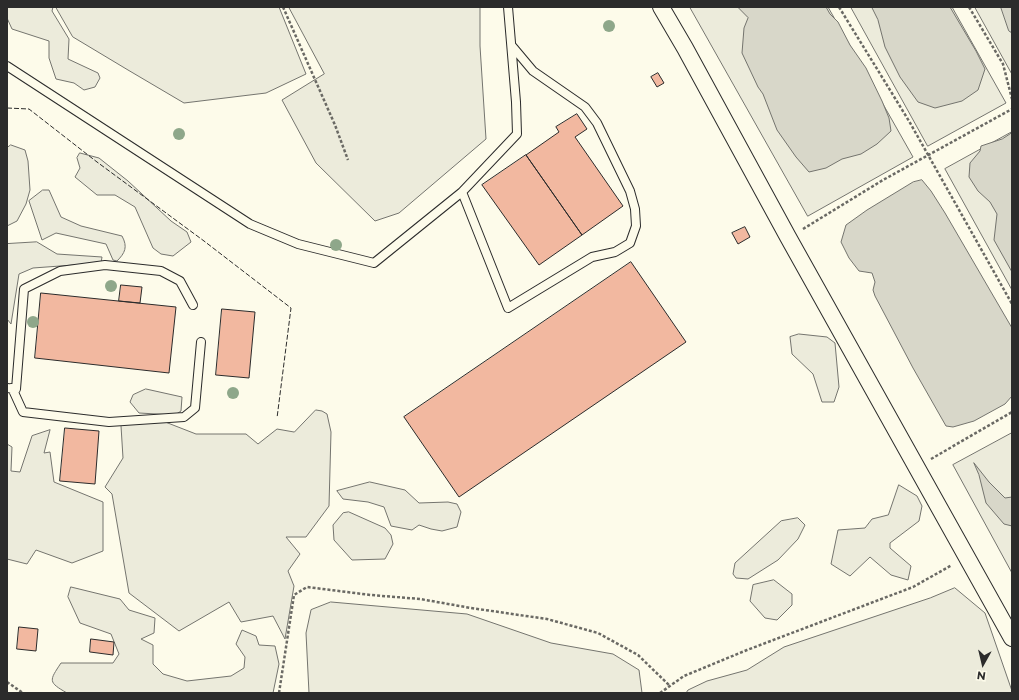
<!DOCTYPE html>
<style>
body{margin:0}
#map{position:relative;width:1019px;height:700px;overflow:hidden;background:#fdfbea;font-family:Montserrat,sans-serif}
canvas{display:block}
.frame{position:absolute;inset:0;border:8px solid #2b2b2b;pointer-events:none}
.north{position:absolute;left:963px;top:644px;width:40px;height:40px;-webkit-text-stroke:3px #fdfbea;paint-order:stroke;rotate:188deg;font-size:11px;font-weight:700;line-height:16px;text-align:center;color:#2b2b2b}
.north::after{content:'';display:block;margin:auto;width:14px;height:18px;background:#2b2b2b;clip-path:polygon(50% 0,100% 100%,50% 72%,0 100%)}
</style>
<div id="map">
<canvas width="1019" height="700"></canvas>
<div class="frame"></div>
<div class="north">N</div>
</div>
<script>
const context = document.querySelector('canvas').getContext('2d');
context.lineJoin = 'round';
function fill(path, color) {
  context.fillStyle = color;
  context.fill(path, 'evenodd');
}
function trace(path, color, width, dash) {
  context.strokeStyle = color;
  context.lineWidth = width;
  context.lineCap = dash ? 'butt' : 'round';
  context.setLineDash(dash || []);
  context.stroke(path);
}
const green = new Path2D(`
 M 7,7 L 53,7 L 52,11 L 69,39 L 68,59 L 98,73 L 100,78 L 95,87 L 84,90 L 74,83 L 56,79 L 49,58 L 49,41 L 12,29 L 7,18 Z
 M 56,7 L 279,7 L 306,74 L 266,93 L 184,103 L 128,70 L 73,37 Z
 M 289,7 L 480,7 L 480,46 L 486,139 L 399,213 L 375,221 L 316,163 L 282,100 L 324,74 Z
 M 690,7 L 828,7 L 913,157 L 808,216 Z
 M 851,7 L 952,7 L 1006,103 L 928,146 Z
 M 975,7 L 1012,7 L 1012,74 Z
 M 1012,132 L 1012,290 L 945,169 Z
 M 11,145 L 25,150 L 28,161 L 30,190 L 26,204 L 17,221 L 7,226 L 7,148 Z
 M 80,153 L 99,158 L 128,181 L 171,221 L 187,232 L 191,242 L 173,256 L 161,254 L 153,248 L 135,207 L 115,195 L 97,195 L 75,177 L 80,168 L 77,158 Z
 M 43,190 L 49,190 L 61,217 L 81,226 L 122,236 C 128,247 125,253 117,261 L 113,260 L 106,244 L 56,233 L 42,240 L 29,201 Z
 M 37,242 L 57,254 L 102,257 L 101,263 L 33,268 L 19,274 L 11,324 L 7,319 L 7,244 Z
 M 799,334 L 827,337 L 835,343 L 839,387 L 834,402 L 822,402 L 813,374 L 792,354 L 790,337 Z
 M 146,389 L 182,397 L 181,411 L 175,415 L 139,413 L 130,402 L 133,395 Z
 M 316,410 L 322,411 L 327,414 L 331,432 L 329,506 L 306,537 L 286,537 L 300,554 L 288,571 L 294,586 L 285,639 L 273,616 L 241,622 L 229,602 L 179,631 L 129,593 L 112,494 L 105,487 L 123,458 L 121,426 L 123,421 L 155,418 L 196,434 L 246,434 L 258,444 L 277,429 L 294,432 Z
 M 50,430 L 44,453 L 50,452 L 54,482 L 103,502 L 103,551 L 72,563 L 36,550 L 27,564 L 7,559 L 7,444 L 12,447 L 11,471 L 20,472 L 32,436 Z
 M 1012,433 L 1012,573 L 953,465 Z
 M 370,482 L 405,490 L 419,503 L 448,502 L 457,504 L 461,512 L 457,527 L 442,531 L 431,529 L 419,525 L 412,530 L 391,526 L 384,507 L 368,502 L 343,499 L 337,491 Z
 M 899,485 L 917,496 L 922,506 L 919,521 L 890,543 L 890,548 L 911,566 L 908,580 L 891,575 L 870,557 L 850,576 L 831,564 L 838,530 L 865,528 L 872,519 L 888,515 Z
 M 349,512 L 385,528 L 391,535 L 393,544 L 385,559 L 352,560 L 334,540 L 333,525 L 343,513 Z
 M 798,518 L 805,525 L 798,539 L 778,560 L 748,579 L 736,578 L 733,574 L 735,563 L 781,521 Z
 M 774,580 L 792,594 L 792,605 L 777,620 L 765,618 L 750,601 L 753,585 Z
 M 71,587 L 120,599 L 129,610 L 155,618 L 154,633 L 141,639 L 153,645 L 153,664 L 163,674 L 187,681 L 231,676 L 244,668 L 245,657 L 236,644 L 242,630 L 256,636 L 259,645 L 275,646 L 279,664 L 273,693 L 67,693 C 48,682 49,681 61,663 L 113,663 L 119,654 L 111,634 L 80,623 L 68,597 Z
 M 955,588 L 985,613 L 1012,691 L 1012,693 L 686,693 L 688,690 L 707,681 L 747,670 L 784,647 L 930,598 Z
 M 331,602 L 467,614 L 551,643 L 613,654 L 639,670 L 642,693 L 309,693 L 306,633 L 311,610 Z`);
fill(green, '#ecebdb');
trace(green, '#74746e', 1);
const water = new Path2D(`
 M 738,7 L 826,7 L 830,14 L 838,22 L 850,45 L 866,68 L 882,101 L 889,118 L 891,131 L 877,144 L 861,154 L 842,159 L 826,168 L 809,172 L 796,157 L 777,130 L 763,94 L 758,87 L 742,53 L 744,28 L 748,18 Z
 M 872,7 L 950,7 L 976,51 L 985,69 L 978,90 L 962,101 L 935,108 L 918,102 L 900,77 L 885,47 L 878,20 Z
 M 1001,7 L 1012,7 L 1012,33 L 1009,31 Z
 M 1012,133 L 1012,272 L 994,240 L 997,214 L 990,202 L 978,191 L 969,177 L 970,163 L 980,151 L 981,146 L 1002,139 Z
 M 922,180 L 931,191 L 945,213 L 1012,328 L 1012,396 L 1005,404 L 974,421 L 953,427 L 946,426 L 913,368 L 875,296 L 873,290 L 875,282 L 872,273 L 859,271 L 849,258 L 841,242 L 846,225 L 867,210 L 913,182 Z
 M 974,463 L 989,482 L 1005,498 L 1012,497 L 1012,526 L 1004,524 L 986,503 L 979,475 Z`);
fill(water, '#d8d7c9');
trace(water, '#74746e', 1);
const building = new Path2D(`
 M 658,73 L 664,83 L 657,87 L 651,77 Z
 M 577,114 L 587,129 L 575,137 L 623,206 L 582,235 L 526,155 L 559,132 L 556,127 Z
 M 526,155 L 582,235 L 539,265 L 482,185 Z
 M 745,227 L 750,237 L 738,244 L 732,233 Z
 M 631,262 L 686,342 L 459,497 L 404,417 Z
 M 121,285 L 142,287 L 140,303 L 119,301 Z
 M 41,293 L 176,307 L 169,373 L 35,358 Z
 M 222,309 L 255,312 L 249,378 L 216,375 Z
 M 65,428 L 99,431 L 95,484 L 60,481 Z
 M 19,627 L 38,629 L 36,651 L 17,649 Z
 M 91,639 L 114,642 L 113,655 L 90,652 Z`);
fill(building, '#f2b8a0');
trace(building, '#2b2b2b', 1);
const lane = new Path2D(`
 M 508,7 L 516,102 L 517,134 L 462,192 L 508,308 L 592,257 L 615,252 L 630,243 L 636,226 L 635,209 L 630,191 L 597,123 L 585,107 L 533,71 L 512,46
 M 7,66 L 250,224 L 298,244 L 374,263 L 462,192
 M 7,388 L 16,389 L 24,289 L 60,271 L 105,265 L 161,271 L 180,281 L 193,305
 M 12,388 L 23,412 L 109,422 L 184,417 L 195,408 L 201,342`);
const street = new Path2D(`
 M 661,7 L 685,48 L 788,237 L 1012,638`);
trace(lane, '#2b2b2b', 10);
trace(street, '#2b2b2b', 18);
trace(new Path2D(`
 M 283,7 L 335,125 L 348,160
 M 839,7 L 909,121 L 1012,304
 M 969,7 L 1003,64 L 1012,99
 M 803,229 L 883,180 L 1012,109
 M 931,459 L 1012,412
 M 7,682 L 23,693
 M 279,693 L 294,595 L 307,587 L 371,595 L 420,599 L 471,608 L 547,619 L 598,633 L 638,655 L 670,686
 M 660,693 L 684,676 L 747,650 L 913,587 L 952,565`), '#6a6964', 2.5, [3, 2]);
trace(lane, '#fdfbea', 8);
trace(street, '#fdfbea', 16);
trace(new Path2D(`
 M 7,108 L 29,109 L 97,162 L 204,241 L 291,308 L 277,418`), '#2b2b2b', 1, [5, 2]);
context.fillStyle = '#8ea78a';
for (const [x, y] of [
 [609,26],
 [179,134],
 [336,245],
 [111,286],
 [33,322],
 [233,393]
]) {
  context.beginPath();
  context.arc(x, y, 6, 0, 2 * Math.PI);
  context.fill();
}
</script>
